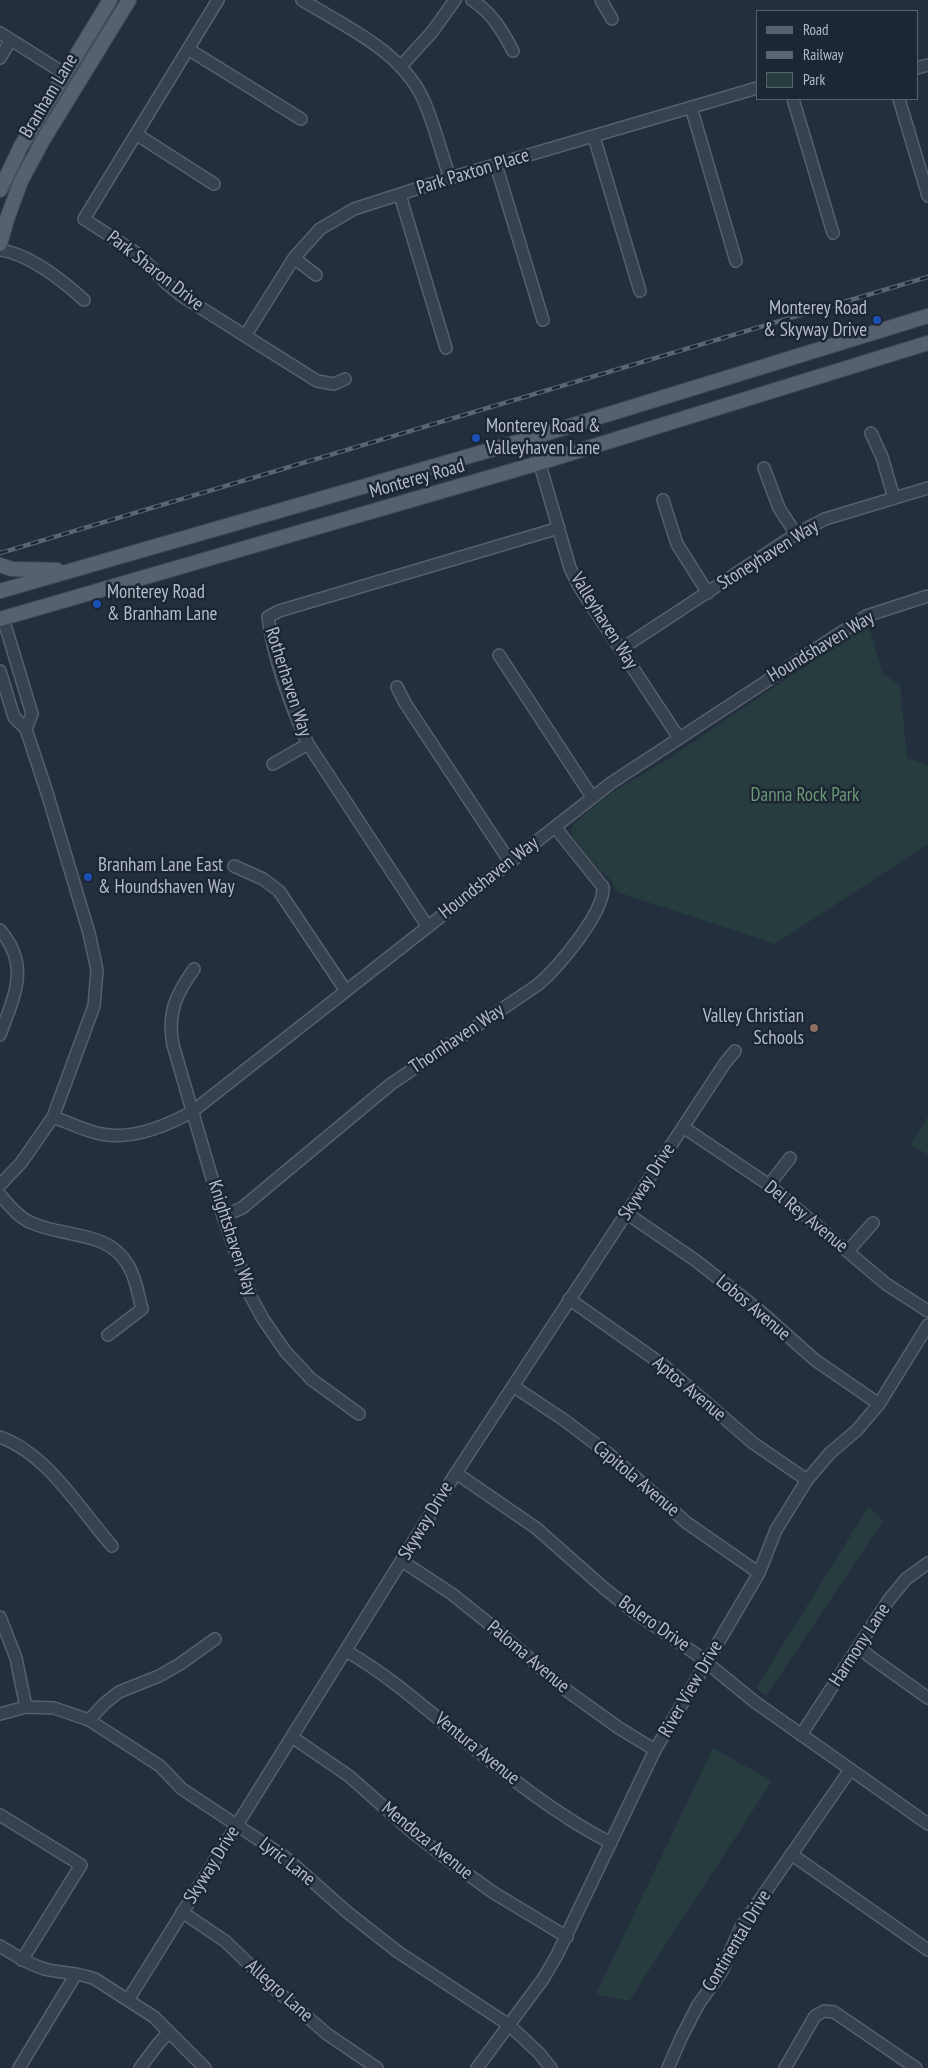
<!DOCTYPE html>
<style>
body{margin:0}
#map{position:relative;width:928px;height:2068px;overflow:hidden;background:#242f3e;font-family:"PT Sans Narrow",sans-serif}
canvas{display:block}
.legend{position:absolute;left:756px;top:10px;width:162px;height:90px;box-sizing:border-box;background:#1d2633;border:1px solid #59626f;margin:0;padding:6px 9px;list-style:none;font-size:15px;color:#b4bcc9}
.legend li{display:flex;align-items:center;gap:10px;height:25px}
.legend b{width:25px;border:1px solid #59626f}
</style>
<div id="map">
<canvas width="928" height="2068"></canvas>
<ul class="legend">
<li><b style="height:6px;background:#56606e"></b>Road</li>
<li><b style="height:6px;background:#5a6575"></b>Railway</li>
<li><b style="height:14px;background:#263c3f"></b>Park</li>
</ul>
</div>
<script>
const context = document.querySelector('canvas').getContext('2d');
context.lineJoin = 'round';
function fill(path, color) {
  context.fillStyle = color;
  context.fill(path, 'evenodd');
}
function trace(path, color, width, dash) {
  context.strokeStyle = color;
  context.lineWidth = width;
  context.lineCap = dash ? 'butt' : 'round';
  context.setLineDash(dash || []);
  context.stroke(path);
}
function drawText(font, color, halo, rows, align = 'center') {
  context.font = font + ' "PT Sans Narrow",sans-serif';
  context.lineWidth = 5;
  context.setLineDash([]);
  context.textBaseline = 'middle';
  context.strokeStyle = halo;
  context.fillStyle = color;
  for (const [text, x, y, turn = 0] of rows) {
    context.save();
    context.translate(x, y);
    context.rotate((+turn || 0) * Math.PI / 180);
    context.textAlign = isNaN(turn) ? turn : align;
    if (halo) context.strokeText(text, 0, 0);
    context.fillText(text, 0, 0);
    context.restore();
  }
}
fill(new Path2D(`
 M 868,624 L 883,674 L 900,685 L 907,758 L 928,765 L 928,844 L 775,944 L 617,892 L 611,880 L 596,866 L 573,837 L 571,831 L 574,823 L 608,795 L 668,759 Z
 M 928,1116 L 928,1155 L 911,1144 Z
 M 869,1506 L 883,1521 L 766,1696 L 756,1688 Z
 M 713,1748 L 772,1781 L 629,2001 L 596,1994 Z`), '#263c3f');
const minor = new Path2D(`
 M 218,0 L 84,219 L 138,254 L 166,283 L 182,296 L 317,381 L 334,384 L 345,379
 M 302,0 C 346,27 402,51 424,101 C 435,126 441,153 450,178
 M 472,0 C 492,13 502,30 513,51
 M 601,0 L 612,19
 M 0,33 L 65,74
 M 188,49 L 301,119
 M 0,58 L 11,40
 M 401,66 L 432,32 L 455,0
 M 917,68 L 928,65
 M 793,99 L 833,233
 M 899,99 L 928,196
 M 691,107 L 736,261
 M 136,134 L 214,184
 M 594,137 L 640,291
 M 496,165 L 543,320
 M 400,195 L 446,348
 M 0,250 C 29,254 63,281 84,300
 M 294,258 L 316,275
 M 245,336 L 294,258 L 320,229 L 354,209 L 450,178 L 757,88
 M 871,433 L 882,457 L 894,498
 M 532,437 L 570,568 L 580,588 L 679,738
 M 764,468 L 779,508 L 796,534
 M 663,500 L 677,544 L 708,593
 M 3,618 L 32,714 L 26,729
 M 621,649 L 796,534 L 825,519 L 928,488
 M 499,655 L 592,797
 M 0,671 L 14,717 L 26,729 L 48,796 L 89,933 L 97,970 L 94,1006 L 53,1117 L 21,1163 L 0,1185
 M 397,687 L 405,703 L 510,862
 M 273,764 L 308,744
 M 234,866 L 263,879 L 279,891 L 346,991
 M 428,927 L 308,744 C 290,704 274,661 268,617 L 279,611 L 559,528
 M 0,930 C 31,966 14,996 0,1035
 M 194,969 C 176,994 167,1013 173,1045 L 223,1216 L 251,1297 L 263,1319 L 285,1351 L 311,1379 L 359,1414
 M 53,1117 C 68,1122 85,1131 101,1134 C 133,1140 165,1127 193,1111 L 611,783 L 866,616 L 928,596
 M 683,1127 L 769,1185 L 886,1284 L 928,1311
 M 769,1185 L 790,1158
 M 0,1195 C 9,1205 19,1218 32,1223 C 65,1238 108,1230 128,1265 C 136,1277 138,1295 142,1309 L 108,1335
 M 626,1213 L 695,1260 L 760,1311 L 815,1360 L 879,1404
 M 223,1216 L 242,1208 L 391,1084 L 536,986 C 556,971 605,912 603,887 L 555,827
 M 848,1251 L 873,1223
 M 569,1299 L 663,1365 L 753,1443 L 807,1480
 M 513,1386 L 564,1420 L 609,1454 L 687,1523 L 759,1573
 M 0,1437 C 48,1454 80,1510 112,1546
 M 456,1473 L 536,1528 L 605,1589 L 634,1612 L 696,1654 L 755,1702 L 928,1824
 M 402,1561 L 452,1594 L 492,1626 L 566,1690 L 619,1728 L 655,1750
 M 0,1617 L 16,1658 L 26,1707
 M 859,1646 L 869,1656 L 928,1698
 M 346,1651 C 385,1673 418,1702 453,1731 C 503,1772 554,1814 611,1843
 M 0,1714 L 26,1707 L 54,1708 L 89,1720 L 160,1766 L 182,1789 L 285,1857 L 347,1912 L 398,1952 L 509,2025 L 539,2053 L 551,2068
 M 89,1720 L 105,1703 L 119,1692 L 159,1676 L 180,1664 L 215,1639
 M 801,1735 L 888,1601 L 906,1579 L 928,1563
 M 292,1737 L 349,1776 L 411,1831 L 452,1863 L 494,1893 L 567,1937
 M 0,1815 L 81,1865 L 22,1960
 M 791,1854 L 928,1950
 M 182,1912 L 225,1941 L 276,1990 L 327,2034 L 377,2068
 M 0,1946 C 15,1955 31,1966 49,1970 C 64,1973 80,1973 95,1979 L 154,2017 L 205,2068
 M 128,2000 L 456,1473 L 683,1127 L 725,1063 L 735,1051
 M 19,2068 L 76,1974
 M 140,2068 L 158,2044 L 169,2032
 M 477,2068 L 543,1979 L 557,1955 L 655,1750 L 759,1573 L 776,1530 L 807,1480 L 830,1453 L 857,1430 L 879,1404 L 928,1325
 M 668,2068 L 681,2038 L 698,2005 L 722,1971 L 741,1927 L 850,1770
 M 785,2068 L 815,2016 L 824,2011 L 834,2012 L 916,2068`);
const major = new Path2D(`
 M 0,190 L 21,146 L 110,0
 M 0,244 L 7,219 L 21,181 L 43,140 L 129,0
 M 0,565 L 12,569 L 57,570
 M 0,591 L 518,442 L 928,316
 M 0,619 L 539,463 L 928,343`);
trace(minor, '#565f6c', 14);
trace(major, '#414a57', 16);
trace(minor, '#38414e', 11);
trace(major, '#56606e', 14);
const rail = new Path2D(`
 M 0,553 L 928,277`);
trace(rail, '#5a6575', 4.5);
trace(rail, '#1d2633', 2.5, [8]);
for (const [x, y, r, color] of [
 [877,320,5,"#1a4fb4"],
 [476,438,5,"#1a4fb4"],
 [97,604,5,"#1a4fb4"],
 [88,877,5,"#1a4fb4"],
 [814,1028,5,"#8d6e63"]
]) {
  const dot = new Path2D();
  dot.arc(x, y, r, 0, 2 * Math.PI);
  context.fillStyle = color;
  context.fill(dot);
  trace(dot, '#1d2633', 2);
}
drawText('19px', '#b4bcc9', '#1d2633', [
 ["Branham Lane",49,96,-59],
 ["Park Paxton Place",473,172,-17],
 ["Park Sharon Drive",155,271,38],
 ["Monterey Road",417,479,-16],
 ["Stoneyhaven Way",768,555,-32],
 ["Valleyhaven Way",604,621,58],
 ["Houndshaven Way",821,647,-31],
 ["Rotherhaven Way",288,682,72],
 ["Houndshaven Way",489,878,-38],
 ["Thornhaven Way",457,1039,-34],
 ["Skyway Drive",647,1182,-57],
 ["Del Rey Avenue",806,1217,39],
 ["Knightshaven Way",232,1238,72],
 ["Lobos Avenue",753,1308,40],
 ["Aptos Avenue",689,1389,40],
 ["Capitola Avenue",636,1479,40],
 ["Skyway Drive",426,1521,-59],
 ["Bolero Drive",654,1624,35],
 ["Harmony Lane",860,1645,-57],
 ["Paloma Avenue",528,1657,40],
 ["River View Drive",691,1689,-60],
 ["Ventura Avenue",477,1749,39],
 ["Mendoza Avenue",427,1841,39],
 ["Lyric Lane",287,1862,38],
 ["Skyway Drive",212,1865,-58],
 ["Continental Drive",737,1941,-59],
 ["Allegro Lane",279,1991,42]
]);
drawText('19px', '#b4bcc9', '#1d2633', [
 ["Monterey Road",867,309,"right"],
 ["& Skyway Drive",867,331,"right"],
 ["Monterey Road &",486,427],
 ["Valleyhaven Lane",486,449],
 ["Monterey Road",107,593],
 ["& Branham Lane",107,615],
 ["Branham Lane East",98,866],
 ["& Houndshaven Way",98,888],
 ["Valley Christian",804,1017,"right"],
 ["Schools",804,1039,"right"]
], 'left');
drawText('19px', '#6b9a76', '#1d2633', [
 ["Danna Rock Park",805,796]
]);
</script>
